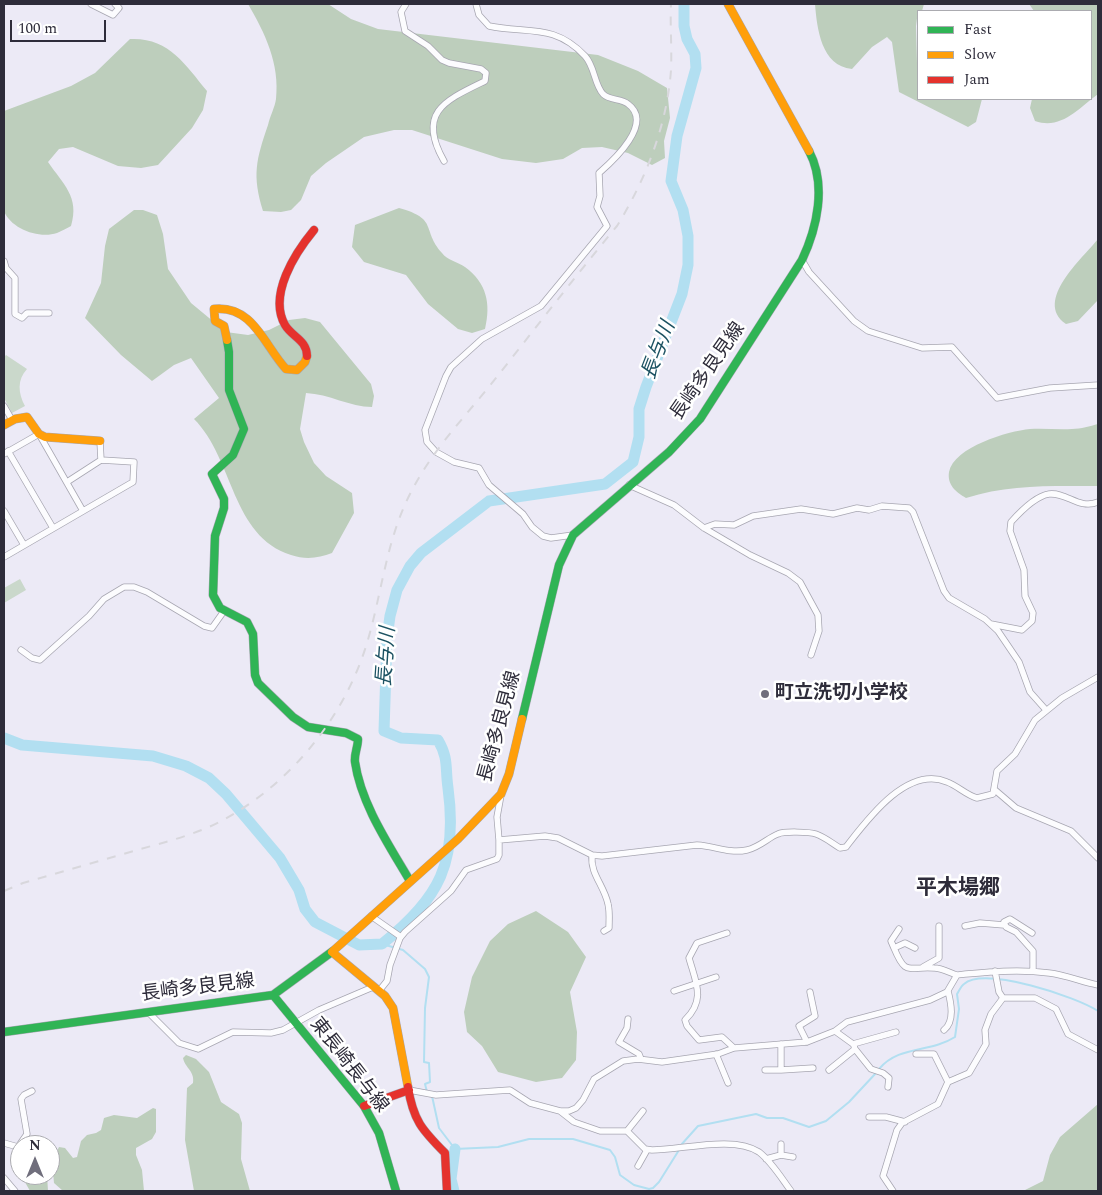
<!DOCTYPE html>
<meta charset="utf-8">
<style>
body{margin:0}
#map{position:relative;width:1102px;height:1195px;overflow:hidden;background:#eceaf6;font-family:Spectral,serif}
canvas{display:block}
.frame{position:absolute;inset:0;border:5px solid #2e2c3a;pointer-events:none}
.legend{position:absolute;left:917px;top:10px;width:175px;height:90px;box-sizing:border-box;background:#fff;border:1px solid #ababb0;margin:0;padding:6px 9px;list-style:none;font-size:15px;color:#2e2c3a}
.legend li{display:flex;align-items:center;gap:10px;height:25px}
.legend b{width:25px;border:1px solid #ababb0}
.north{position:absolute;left:10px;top:1135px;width:50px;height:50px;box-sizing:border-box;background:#fff;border:1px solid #ababb0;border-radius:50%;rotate:0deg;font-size:14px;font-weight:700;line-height:20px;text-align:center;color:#2e2c3a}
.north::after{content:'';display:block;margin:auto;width:18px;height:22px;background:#706e7c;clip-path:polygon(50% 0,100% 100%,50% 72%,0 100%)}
.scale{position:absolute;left:10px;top:20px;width:96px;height:22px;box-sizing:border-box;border:2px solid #2e2c3a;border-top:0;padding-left:6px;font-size:15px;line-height:18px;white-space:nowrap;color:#2e2c3a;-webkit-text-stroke:4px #fff;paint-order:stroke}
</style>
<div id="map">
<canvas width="1102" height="1195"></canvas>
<div class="frame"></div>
<ul class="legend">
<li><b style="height:6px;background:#30b455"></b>Fast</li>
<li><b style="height:6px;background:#ff9f0a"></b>Slow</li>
<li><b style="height:6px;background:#e5322d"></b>Jam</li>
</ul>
<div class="north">N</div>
<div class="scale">100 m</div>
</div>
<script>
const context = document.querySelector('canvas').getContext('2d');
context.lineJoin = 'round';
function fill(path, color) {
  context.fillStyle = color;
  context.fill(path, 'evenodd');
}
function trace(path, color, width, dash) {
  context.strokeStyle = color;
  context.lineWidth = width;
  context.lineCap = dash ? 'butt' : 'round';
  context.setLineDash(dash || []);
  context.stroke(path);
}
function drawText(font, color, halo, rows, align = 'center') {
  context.font = font + ' Spectral,"Noto Sans JP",serif';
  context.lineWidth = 5;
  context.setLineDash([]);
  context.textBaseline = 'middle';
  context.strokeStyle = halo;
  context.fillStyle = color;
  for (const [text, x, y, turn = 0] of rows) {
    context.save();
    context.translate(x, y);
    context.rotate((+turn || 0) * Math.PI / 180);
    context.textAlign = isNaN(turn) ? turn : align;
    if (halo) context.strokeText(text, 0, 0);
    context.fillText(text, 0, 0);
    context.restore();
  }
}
fill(new Path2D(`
 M 6,355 L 27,369 C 17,380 18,393 25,406 L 12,413 L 4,398 L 4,357 Z
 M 20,579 L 26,590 L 4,603 L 4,588 Z`), '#cad8cb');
fill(new Path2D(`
 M 248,4 L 328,4 L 351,19 L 378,29 L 598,55 L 638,71 L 667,88 L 670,118 L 664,141 L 665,158 L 652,165 L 628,153 L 602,147 L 582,148 L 563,159 L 536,163 L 502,159 L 412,130 L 394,130 L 364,137 L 326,163 L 311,176 L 301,200 L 291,210 L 281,212 L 263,211 C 252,175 256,160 268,125 C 270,116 275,107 276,99 C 280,64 265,33 248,4 Z
 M 815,4 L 924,4 L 922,11 L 918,11 L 916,26 L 918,99 L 982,99 L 976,122 L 968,127 L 899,92 L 892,42 L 887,37 L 872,47 L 852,69 C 821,66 817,28 815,4 Z
 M 1029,4 L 1098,4 L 1098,94 C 1078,109 1061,130 1035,121 L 1030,108 L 1032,99 L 1091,99 L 1091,11 L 1034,11 Z
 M 130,39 C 168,37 185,64 207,91 L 203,110 L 192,128 L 158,165 L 141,168 L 118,166 L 73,147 L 59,149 L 48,162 C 63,184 80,197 71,226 C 67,228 62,231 57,233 C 39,239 11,229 4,211 L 4,111 L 71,86 L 95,73 Z
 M 399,208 C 439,219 421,229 442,253 C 447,260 458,262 465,267 C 487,283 491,304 485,329 L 472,333 L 458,329 L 428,304 L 406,275 L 364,262 L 352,247 L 355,225 Z
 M 134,210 L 143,210 L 157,215 L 163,234 L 168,269 L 191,303 L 226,332 L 248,335 L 269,330 L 289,320 L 305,318 L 320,322 L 371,384 L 374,396 L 372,407 C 350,407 329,394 306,393 L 300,429 L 304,442 L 314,463 L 326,476 L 352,493 L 354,513 L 332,553 C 319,558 306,560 291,555 C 231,536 234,459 194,419 L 219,398 L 191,358 L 174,365 L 152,381 L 121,355 L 85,318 L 101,283 L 105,246 L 109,229 Z
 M 1098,239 L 1098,300 L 1078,321 L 1066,324 C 1033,301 1083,258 1098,239 Z
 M 1098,424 L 1098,486 C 1054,486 1009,484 966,498 C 956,492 947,485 949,472 C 954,447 1008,431 1030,429 C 1044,428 1058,430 1072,429 C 1081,429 1090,426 1098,424 Z
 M 536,911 L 568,932 L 586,957 L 570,992 L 577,1032 L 576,1060 L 562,1078 L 536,1082 L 498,1072 L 482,1046 L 467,1032 L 464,1012 L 472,977 L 490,941 L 508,924 Z
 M 186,1055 L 196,1059 L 209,1072 L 221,1102 L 239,1114 L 242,1123 L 241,1159 L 250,1191 L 194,1191 L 185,1140 L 187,1088 L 193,1083 C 195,1071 185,1068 183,1058 Z
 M 1098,1104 L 1098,1191 L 1023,1191 L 1043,1181 L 1050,1155 L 1060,1137 Z
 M 153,1108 L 156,1109 L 156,1132 L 152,1139 L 136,1148 L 136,1155 L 142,1170 L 144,1191 L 63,1191 L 54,1183 L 52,1161 L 59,1147 L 65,1148 L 73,1158 L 77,1157 L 81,1141 L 87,1135 L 96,1133 L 101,1130 L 104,1118 L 114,1115 L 137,1118 Z
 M 21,1175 L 47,1175 L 48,1191 L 30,1191 Z`), '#bdcebc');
trace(new Path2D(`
 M 382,944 L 403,950 L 425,969 L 429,977 L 425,1008 L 424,1062 L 429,1063 L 430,1082 L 425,1084 L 427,1092
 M 879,1069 C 899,1045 930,1053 955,1037 L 959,1009 L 957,994 C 959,991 961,986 964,984 C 985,966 1077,997 1098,1011
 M 432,1096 L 439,1128 L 455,1149 L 498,1147 L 529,1139 L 573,1139 L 610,1150 L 615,1157 L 620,1175 L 634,1185 L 649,1189 L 653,1188 L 659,1182 L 679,1150
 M 681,1145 L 698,1126 L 756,1114 L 767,1118 L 783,1118 L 809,1127 L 826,1121 L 849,1102 L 876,1073`), '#b2dff1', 2);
trace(new Path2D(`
 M 4,738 L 22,745 L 153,756 L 186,766 L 209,778 L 226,794 L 280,858 L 299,890 L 305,909 L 315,922 L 359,945 L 382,944 C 440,898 458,862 448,788 C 445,768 449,759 438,740 L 401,738 L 384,731 L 387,638 L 390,616 L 397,590 L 410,566 L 421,553 L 489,501 L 605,484 L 633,462 L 639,437 L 639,409 L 646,387 L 682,294 L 688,265 L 688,236 L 683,210 L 671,181 L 677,136 L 696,68 L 695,54 L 687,39 L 684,26 L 684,4
 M 454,1191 L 451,1179 L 455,1149`), '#b2dff1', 11);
const street = new Path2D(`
 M 91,4 L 113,15 L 119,8 L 115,4
 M 406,4 L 401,12 L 405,31 L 428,46 L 442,60 L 449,63 L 481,69 L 486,73 L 485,81 C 446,100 416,112 444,161
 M 476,4 L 479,15 L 489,26 C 527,34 554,23 585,56 C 595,67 594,84 603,94 C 610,101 621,98 628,104 C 654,123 614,160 599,173 L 600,196 L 597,207 L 607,226 L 541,306 L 482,339 L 451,367 L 446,376 L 425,430 L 427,442 L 436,452 L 454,462 L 479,468 L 489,485 L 523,514 L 532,527 L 543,536 L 551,538 L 573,535
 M 802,260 L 809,272 L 854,321 L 868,331 L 922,348 L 952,347 L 997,398 L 1050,388 L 1098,385
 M 4,261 L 6,268 L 15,278 L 15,314 L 22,318 L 27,313 L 49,313
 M 4,406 L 12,420
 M 100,441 L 101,460
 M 8,451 L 53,528
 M 4,454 L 39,434 L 83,511
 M 629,485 L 674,505 L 704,528 L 750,555 L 788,573 L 800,582 L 818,615 L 819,631 L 811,655
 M 4,511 L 24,545
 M 704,528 L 715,524 L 734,525 L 753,516 L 801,509 L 833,514 L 857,508 L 869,510 L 882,506 L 909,508 L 913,512 L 944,591 L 949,598 L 985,619 L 998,631 L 1019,662 L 1030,692 L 1046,710
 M 4,557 L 133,482 L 134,462 L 101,460 L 67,482
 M 991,624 L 1022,630 L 1032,621 L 1033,613 L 1025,596 L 1024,570 L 1010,531 L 1011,522 C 1020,512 1035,496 1049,494 C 1067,492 1079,510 1098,502
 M 21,650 L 32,658 L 40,660 L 89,616 L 104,599 L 124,587 L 134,587 L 147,592 L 204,626 L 212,628 L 224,611
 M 995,790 L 1016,808 L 1071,831 L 1098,858
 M 501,795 L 497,817 L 499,840 L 545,836 L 558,838 L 592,855 L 602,856 L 697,845 C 715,846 729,854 747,850 C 760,847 769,837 778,834 C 784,831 810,832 816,834 C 825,837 833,844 840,848 L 846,847 C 867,820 907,765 947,782 C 958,786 966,795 977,798 L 993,794 L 997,771 L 1015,754 L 1035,720 L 1062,698 L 1098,677
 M 592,855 C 590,874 604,885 608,904 C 610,912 609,920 609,928 L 604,931
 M 371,916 L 401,937
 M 965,926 L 980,923 L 1004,925
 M 727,933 L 697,943 L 689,958 C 696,983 706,1000 685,1020 L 687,1026 L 699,1040 L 722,1037 L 734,1048
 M 1032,933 L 1010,919 L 1004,922 L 1006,927 L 1016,932 L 1033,951 L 1033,971
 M 894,948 L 891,941 L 899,929
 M 915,948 L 905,943 L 894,948 C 906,977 908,966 934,968 C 942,968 950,973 957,975
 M 923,967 L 939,958 L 939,926
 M 995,971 L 999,992 L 1003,998
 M 379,991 L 387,981 L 390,965 L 400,938 L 405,932 L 451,891 L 466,870 L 497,859 L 499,855 L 499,840
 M 674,991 L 716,977
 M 148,1012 L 179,1043 L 198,1049 L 233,1032 L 271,1033 L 283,1030 L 319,1010 L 373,987
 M 628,1019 L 627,1028 L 619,1042 L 639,1054 L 641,1059
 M 944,1030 C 955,1021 951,1003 948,991
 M 835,1031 L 853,1044 L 896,1032
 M 807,1042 L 799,1026 L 815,1016 L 810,992
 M 855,1049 L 871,1069 L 883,1073 L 889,1078 L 888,1087
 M 716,1054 L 728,1083
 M 916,1054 L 934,1054 L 948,1082
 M 765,1070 L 781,1070 L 781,1044
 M 781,1070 L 813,1068
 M 829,1070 L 855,1049 L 854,1046
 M 409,1090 L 436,1095 L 510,1090 L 530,1103 L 560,1111 L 569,1111 L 576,1108 L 583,1100 L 594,1079 L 623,1061 L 638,1059 L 662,1062 L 718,1054 L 734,1048 L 807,1042 L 835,1031 L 847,1022 L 930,1000 L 947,992 L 957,975 C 988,972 1018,969 1049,973 C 1066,975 1082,982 1098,985
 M 560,1111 L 574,1122 L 600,1131 L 627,1131 L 645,1149 L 652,1150 C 681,1150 734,1135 759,1152 C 772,1162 782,1179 791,1191
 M 869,1117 L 886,1117 L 905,1122
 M 627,1131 L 643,1111
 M 4,1143 L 18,1147 L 27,1134 L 21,1099 L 24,1095 L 32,1091
 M 781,1144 L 781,1155
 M 766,1159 L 781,1155 L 793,1157
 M 638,1166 L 647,1150
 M 4,1178 L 15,1191
 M 893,1191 L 883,1176 L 897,1130 L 902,1123 L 938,1104 L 948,1082 L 969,1073 L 986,1044 L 985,1030 L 991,1014 L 1003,998 L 1035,998 L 1056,1009 L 1068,1034 L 1098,1050`);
const fast = new Path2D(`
 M 227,340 L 229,352 L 229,390 L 244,429 L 233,455 L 212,474 L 224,499 L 224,508 L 215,536 L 213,595 L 220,608 L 247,622 L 253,634 L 255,675 L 258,683 L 293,717 L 308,727 L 346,733 L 358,739 C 358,747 354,754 355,762 C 361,804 389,845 410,881
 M 522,719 L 559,565 L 573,535 L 669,452 L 700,419 L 802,260 C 817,228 827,185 809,151
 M 273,995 L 364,1106 L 379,1133 L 396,1191
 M 4,1032 L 273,995 L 333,951`);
const slow = new Path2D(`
 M 728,4 L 809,151
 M 227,340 L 224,326 L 215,321 L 214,309 C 253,305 264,345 286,369 L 297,370 L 305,362 L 307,356
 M 4,425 L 15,419 L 27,417 L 39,434 L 45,437 L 100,441
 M 333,951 L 458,839 L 501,794 L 509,774 L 522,719
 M 332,952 L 385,996 L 393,1008 L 408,1087`);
const jam = new Path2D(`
 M 307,356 C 307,340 292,337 285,325 C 268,295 295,253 314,230
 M 408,1087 C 413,1120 422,1130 445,1153 L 447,1191
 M 364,1106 L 409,1090`);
trace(street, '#a7a6b1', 7);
trace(fast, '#a7a6b1', 9);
trace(slow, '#a7a6b1', 9);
trace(jam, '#a7a6b1', 9);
trace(street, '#fcfcfe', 5.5);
trace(fast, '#30b455', 8);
trace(slow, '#ff9f0a', 8);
trace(jam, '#e5322d', 8);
trace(new Path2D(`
 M 4,891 L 23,883 C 61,872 99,861 137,850 C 166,842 198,834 225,819 C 292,782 345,716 367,643 C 382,593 386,541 410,494 C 430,454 460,422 488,388 C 531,334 573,279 617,226 C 646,179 667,125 671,70 C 672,48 670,26 671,4`), '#d8d7dc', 2, [9, 9]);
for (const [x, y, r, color] of [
 [765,694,5,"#706e7c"]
]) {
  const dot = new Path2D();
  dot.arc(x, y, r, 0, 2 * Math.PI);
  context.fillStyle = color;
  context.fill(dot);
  trace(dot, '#fff', 2);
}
drawText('19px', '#2e2c3a', '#fff', [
 ["長崎多良見線",709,372,-55],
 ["長崎多良見線",501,727,-75],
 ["長崎多良見線",198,989,-7],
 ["東長崎長与線",348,1066,52]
]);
drawText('bold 19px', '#2e2c3a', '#fff', [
 ["町立洗切小学校",775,694]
], 'left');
drawText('italic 20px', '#1c5262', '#fff', [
 ["長与川",660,351,-69],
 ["長与川",388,657,-86]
]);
drawText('bold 21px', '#2e2c3a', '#fff', [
 ["平木場郷",958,890]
]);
</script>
